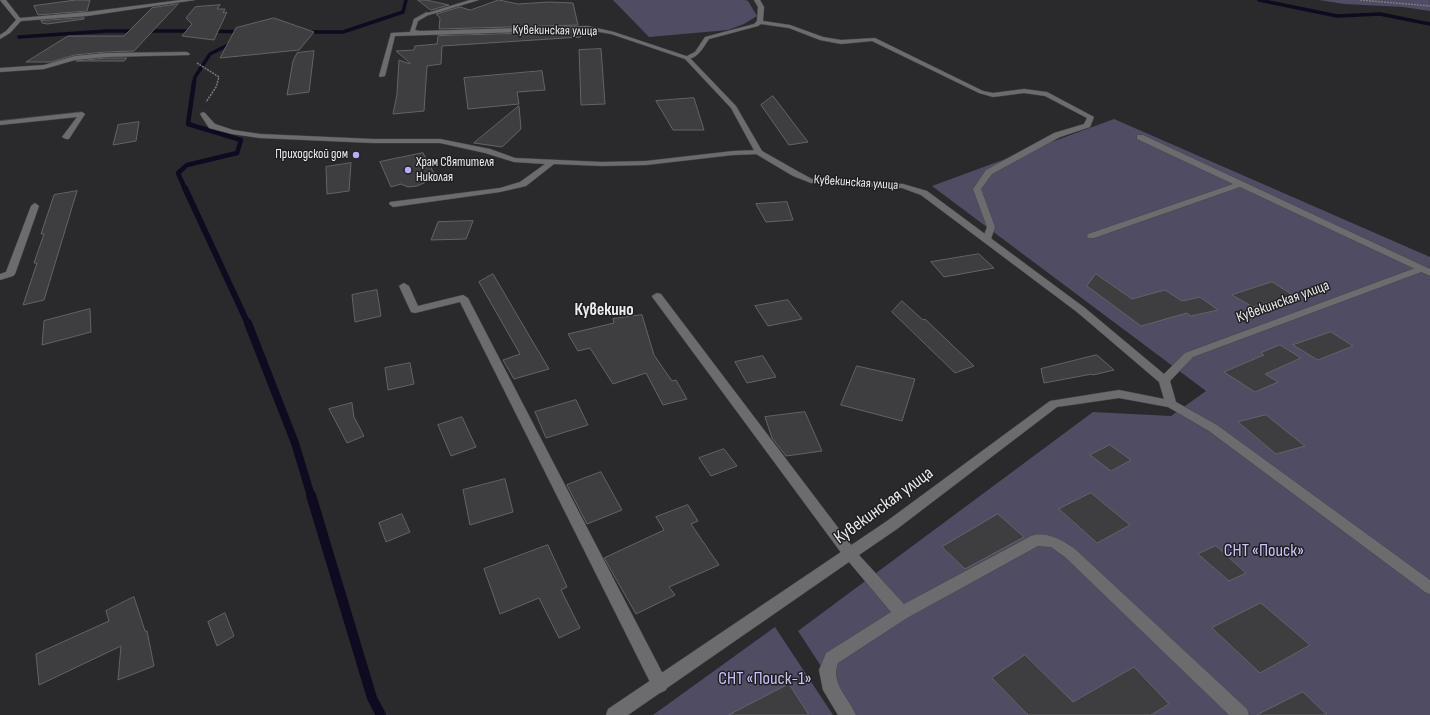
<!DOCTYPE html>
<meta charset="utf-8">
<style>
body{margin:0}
canvas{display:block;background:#2a292c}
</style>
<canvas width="1430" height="715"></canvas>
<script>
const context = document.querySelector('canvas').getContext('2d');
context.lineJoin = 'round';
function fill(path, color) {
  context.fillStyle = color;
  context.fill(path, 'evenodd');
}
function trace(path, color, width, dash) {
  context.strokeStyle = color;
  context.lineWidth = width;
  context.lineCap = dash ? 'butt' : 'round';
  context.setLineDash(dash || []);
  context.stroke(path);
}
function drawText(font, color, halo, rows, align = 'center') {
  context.font = font + ' "Sofia Sans Condensed",sans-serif';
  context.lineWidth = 3;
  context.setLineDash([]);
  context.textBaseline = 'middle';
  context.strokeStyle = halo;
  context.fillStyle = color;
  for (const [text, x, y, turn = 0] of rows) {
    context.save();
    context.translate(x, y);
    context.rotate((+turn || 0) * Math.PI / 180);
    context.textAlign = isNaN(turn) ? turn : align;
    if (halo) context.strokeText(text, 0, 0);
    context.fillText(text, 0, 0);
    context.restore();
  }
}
fill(new Path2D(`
 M 613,0 L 745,0 L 748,1 L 757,16 L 744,24 L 728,30 L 649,37 Z
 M 1319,0 L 1430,0 L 1430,11 L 1403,7 L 1344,4 Z
 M 1114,119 L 1430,257 L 1430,715 L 853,715 L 798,631 L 1093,412 L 1171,416 L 1206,391 L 932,186 Z
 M 775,627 L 833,715 L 653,715 Z`), '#504c64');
trace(new Path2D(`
 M 1259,0 L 1337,16 L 1380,14 L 1430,24
 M 209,31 L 243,32
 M 305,32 L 343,32 L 403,12 L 406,0
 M 19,37 L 107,31 L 195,31
 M 194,83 L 195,77 L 210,54 L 236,41`), '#0f0a1f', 3.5);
trace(new Path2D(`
 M 185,189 L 178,173 L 187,165 L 237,153 L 241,140 L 188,124 L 194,82`), '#0f0a1f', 4.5);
trace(new Path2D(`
 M 185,188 L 248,324`), '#0f0a1f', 6);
trace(new Path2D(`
 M 248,323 L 295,443 L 311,496`), '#0f0a1f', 8);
trace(new Path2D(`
 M 311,495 L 372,698 L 381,715`), '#0f0a1f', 10);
const building = new Path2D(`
 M 76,0 L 90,0 L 87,11 L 38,15 L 34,6 Z
 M 418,0 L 426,0 L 449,5 L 431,10 Z
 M 499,0 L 518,4 L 549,2 L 573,3 L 578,25 L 439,29 L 440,18 L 436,14 L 460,7 L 470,10 Z
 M 178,4 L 134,51 L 106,52 L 75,55 L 51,62 L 26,62 L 68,36 L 124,36 L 152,8 Z
 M 220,5 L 217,9 L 225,9 L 223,13 L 227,12 L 214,40 L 182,36 L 192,24 L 186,18 L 195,7 Z
 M 84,18 L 84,19 L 47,24 L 42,23 L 41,21 Z
 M 274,18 L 314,32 L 299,50 L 220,58 L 236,28 Z
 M 580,32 L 581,37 L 442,46 L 441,64 L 427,66 L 424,111 L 393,114 L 397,94 L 399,60 L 410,64 L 410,63 L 396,51 L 414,50 L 415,46 L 437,44 L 438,36 Z
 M 601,49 L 605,104 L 581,105 L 579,50 Z
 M 314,51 L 309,92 L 287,95 L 293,61 L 297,53 Z
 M 106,58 L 127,58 L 124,61 L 76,61 Z
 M 542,71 L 545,90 L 517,92 L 519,104 L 468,109 L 464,78 Z
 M 773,96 L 808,142 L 789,145 L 761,105 Z
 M 694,98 L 704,130 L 673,130 L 656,101 Z
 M 519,106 L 521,129 L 502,147 L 474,143 Z
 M 139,122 L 136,141 L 113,145 L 118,125 Z
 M 423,153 L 436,177 L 428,179 L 424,183 L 417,186 L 408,187 L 401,184 L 391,187 L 380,162 Z
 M 351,163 L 349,191 L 327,194 L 326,167 Z
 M 77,191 L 44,300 L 23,305 L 37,263 L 34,263 L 44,234 L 41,234 L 54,195 Z
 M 787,202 L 793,220 L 766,222 L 756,204 Z
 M 473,221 L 466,239 L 431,240 L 438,222 Z
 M 979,254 L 994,268 L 944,277 L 931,262 Z
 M 493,274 L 530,337 L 549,369 L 514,379 L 503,360 L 520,354 L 479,282 Z
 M 1096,274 L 1132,299 L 1165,290 L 1182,301 L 1200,297 L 1218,310 L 1191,316 L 1187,313 L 1141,326 L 1087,286 Z
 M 1272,282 L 1293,295 L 1253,307 L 1232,295 Z
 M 377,290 L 381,316 L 355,322 L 352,295 Z
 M 788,300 L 802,319 L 768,326 L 755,306 Z
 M 902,301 L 923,320 L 925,319 L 974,366 L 955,373 L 892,312 Z
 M 90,309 L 91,332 L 42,345 L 44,321 Z
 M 642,315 L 654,355 L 672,381 L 676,380 L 687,399 L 663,405 L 646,373 L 613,384 L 590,348 L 578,351 L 568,334 L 614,323 L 613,319 Z
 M 1331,332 L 1353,346 L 1318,360 L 1293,345 Z
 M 1280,345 L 1301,358 L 1265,374 L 1278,382 L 1255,392 L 1224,372 L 1264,355 L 1261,353 Z
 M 1097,355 L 1114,370 L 1093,375 L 1092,374 L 1044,383 L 1041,369 Z
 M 763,356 L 776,377 L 747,383 L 735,362 Z
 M 410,363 L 414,384 L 388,390 L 385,368 Z
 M 857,366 L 915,379 L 902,421 L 841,405 Z
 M 576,400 L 588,425 L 546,438 L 535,412 Z
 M 352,403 L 354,417 L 364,436 L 347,443 L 329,409 Z
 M 805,412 L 822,451 L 786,456 L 772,438 L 765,417 Z
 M 1266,415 L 1305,446 L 1276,454 L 1238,422 Z
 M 462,417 L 476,447 L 451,456 L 438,425 Z
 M 1110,445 L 1131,460 L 1111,471 L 1090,455 Z
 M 724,449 L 737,466 L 711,476 L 699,458 Z
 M 601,472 L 622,510 L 587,524 L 567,485 Z
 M 505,479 L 513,512 L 470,525 L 463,490 Z
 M 1091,493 L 1130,525 L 1097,543 L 1059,509 Z
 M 688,505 L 698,521 L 691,524 L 719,565 L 669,587 L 675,595 L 636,614 L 604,558 L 664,530 L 656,517 Z
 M 402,514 L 410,532 L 386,542 L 379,523 Z
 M 998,514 L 1024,537 L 965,569 L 942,547 Z
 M 548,545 L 567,587 L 561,590 L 580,628 L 559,638 L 539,598 L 500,614 L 484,569 Z
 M 1216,546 L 1246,573 L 1229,581 L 1198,554 Z
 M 134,597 L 145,631 L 147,631 L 154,666 L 118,680 L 121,646 L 39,685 L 36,654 L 109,621 L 106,611 Z
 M 1261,603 L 1310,645 L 1260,673 L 1212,628 Z
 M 225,613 L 234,636 L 217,646 L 208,622 Z
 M 1025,655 L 1073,702 L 1134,667 L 1169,704 L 1151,715 L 1028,715 L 992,678 Z
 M 789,684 L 809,715 L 729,715 Z
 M 1303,692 L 1327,715 L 1257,715 Z`);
fill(building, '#3e3e41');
trace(building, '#636265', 1);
const service = new Path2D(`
 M 470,0 L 479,0 L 429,15 L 424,14 Z
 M 754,0 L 760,0 L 764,7 L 763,21 L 790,25 L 823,37 L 841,40 L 875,38 L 983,91 L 993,93 L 1024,89 L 1047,92 L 1094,117 L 1090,127 L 1060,137 L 992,174 L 981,189 L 995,227 L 990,242 L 984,242 L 982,240 L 987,227 L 973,189 L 986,170 L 1054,133 L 1084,124 L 1087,118 L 1045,96 L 1024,93 L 993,97 L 979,93 L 872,41 L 841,44 L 820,40 L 789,28 L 761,24 L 758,26 L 709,39 C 703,48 697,60 685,59 L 685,57 L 695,52 L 705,37 L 754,24 L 757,21 L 758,7 Z
 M 187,52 L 190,54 L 189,55 L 106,57 L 75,60 L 44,69 L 0,72 L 0,68 L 44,65 L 75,56 L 106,53 Z
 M 82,112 L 85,114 L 69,139 L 66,139 L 62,137 L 77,117 L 0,125 L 0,121 Z
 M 203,112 L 205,113 L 215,124 L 233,130 L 260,134 L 373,139 L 440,139 L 490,149 L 515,158 L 602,162 L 646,161 L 733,151 L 759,150 L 763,152 L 759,154 L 733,155 L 646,165 L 602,166 L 554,164 L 526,186 L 500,192 L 393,207 L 389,204 L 390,202 L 500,188 L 520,182 L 545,164 L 514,162 L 485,153 L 440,143 L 373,143 L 260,138 L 232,134 L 209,128 L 200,114 Z
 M 1137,135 L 1143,135 L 1430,269 L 1430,276 L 1240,187 L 1094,238 L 1088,238 L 1087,236 L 1088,234 L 1233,184 L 1137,139 Z
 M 35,203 L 39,206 L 15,274 L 13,276 L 0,280 L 0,274 L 6,272 L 31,206 Z
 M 404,283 L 409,286 L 418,306 L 463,295 L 468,298 L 666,680 L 668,685 L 666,690 L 660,693 L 654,690 L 460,302 L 415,313 L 411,312 L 399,286 Z
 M 657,293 L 661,294 L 855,550 L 857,554 L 855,558 L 850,560 L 845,558 L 653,298 L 652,296 Z`);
const minor = new Path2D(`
 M 0,0 L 6,0 L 20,18 L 87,12 L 181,0 L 195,0 L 87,16 L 21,21 L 10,33 L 0,39 L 0,35 L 6,31 L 16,20 Z
 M 427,12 L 430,14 L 418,21 L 415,30 L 420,31 L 588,26 L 614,32 L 689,57 L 736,106 L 762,151 L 799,172 L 812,179 L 903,184 L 927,191 L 1085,308 L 1164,374 L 1185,353 L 1418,267 L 1424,267 L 1426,269 L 1424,271 L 1193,357 L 1170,381 L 1176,402 L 1217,425 L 1430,580 L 1430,594 L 1425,592 L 1209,431 L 1168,407 L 1119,398 L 1057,407 L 897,529 L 859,555 L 904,604 L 1031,536 C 1047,531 1062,540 1075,549 L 1247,709 L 1249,715 L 1229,715 L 1065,557 L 1051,547 L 1038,546 L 907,618 L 838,663 C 830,683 849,698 856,715 L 838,715 L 823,690 L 819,670 L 826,653 L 891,612 L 849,562 L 628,715 L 606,715 L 608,709 L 887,521 L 1050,401 L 1119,390 L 1164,399 L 1159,382 L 1077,312 L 921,195 L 902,188 L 811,183 L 793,176 L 756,154 L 731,108 L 685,59 L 611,34 L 588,30 L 395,36 L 385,76 L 380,77 L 379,76 L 391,33 L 410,32 L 414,19 Z`);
trace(service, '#464649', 1);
trace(minor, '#464649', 1);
trace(new Path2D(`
 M 1360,0 L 1430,6
 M 197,63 L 219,77 L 216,87 L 206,102`), '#7a7a7c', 1.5, [2, 1]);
fill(service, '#6c6b6e');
fill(minor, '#6c6b6e');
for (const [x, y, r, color] of [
 [356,155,4,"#b9abf7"],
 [408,170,4,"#b9abf7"]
]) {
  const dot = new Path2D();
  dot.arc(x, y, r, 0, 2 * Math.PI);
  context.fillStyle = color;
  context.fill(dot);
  trace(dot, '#202022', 1.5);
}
drawText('13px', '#ececee', '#202022', [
 ["Кувекинская улица",555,31,1],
 ["Кувекинская улица",856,183,4]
]);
drawText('13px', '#ececee', '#202022', [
 ["Приходской дом",348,155],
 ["Храм Святителя",416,163,"left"],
 ["Николая",416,178,"left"]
], 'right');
drawText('15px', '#ececee', '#202022', [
 ["Кувекинская улица",1283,302,-20]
]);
drawText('bold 17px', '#ececee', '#202022', [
 ["Кувекино",604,311]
]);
drawText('18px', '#ececee', '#202022', [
 ["Кувекинская улица",884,506,-36]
]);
drawText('18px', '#ccc4f8', '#202022', [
 ["СНТ «Поиск»",1264,551],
 ["СНТ «Поиск-1»",765,679]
]);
</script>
